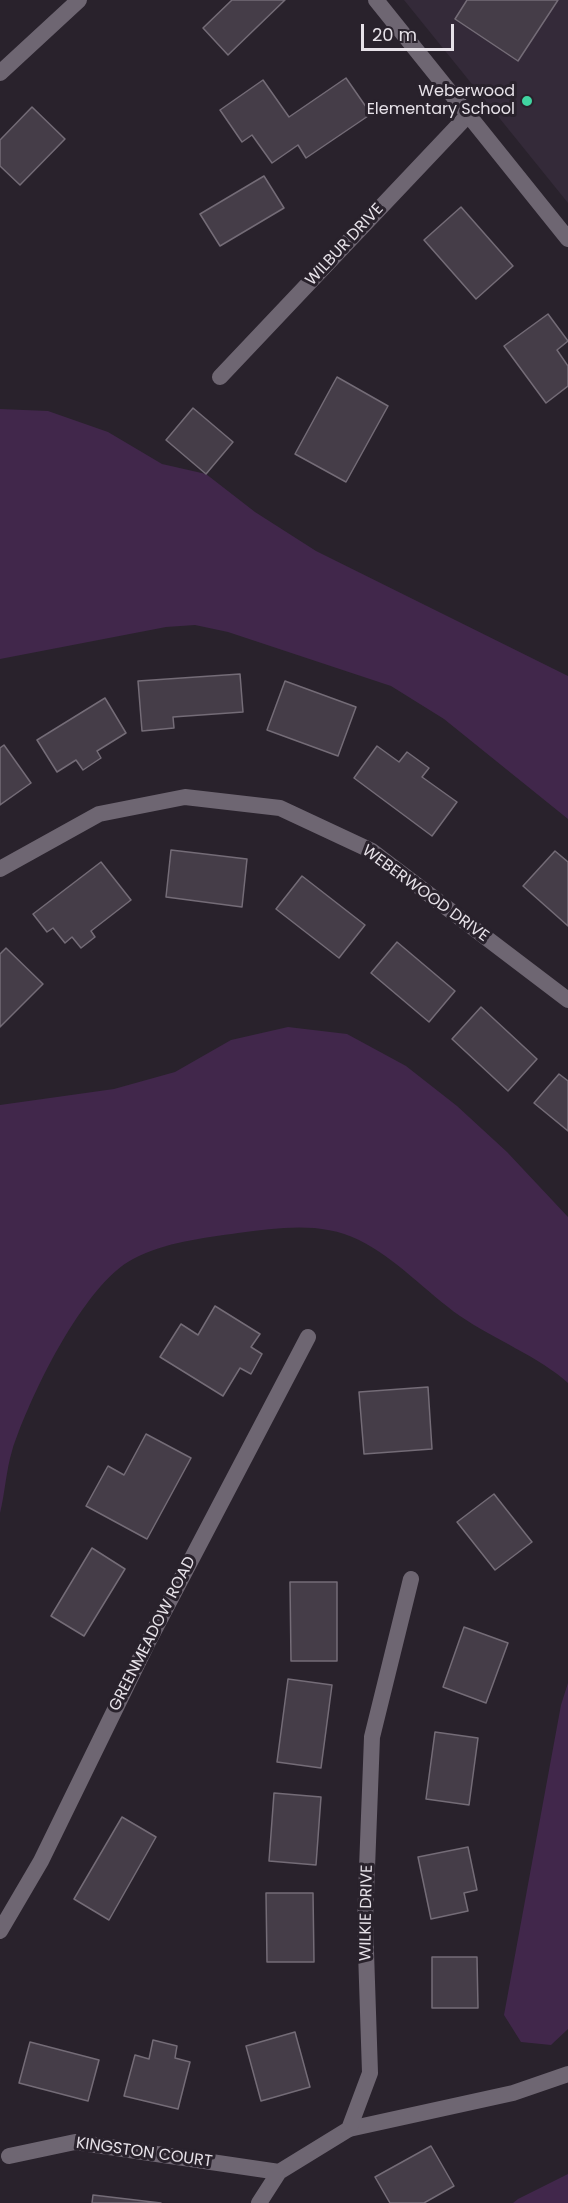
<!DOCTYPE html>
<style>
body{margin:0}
#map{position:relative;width:568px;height:2203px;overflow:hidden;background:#29222c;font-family:Poppins,sans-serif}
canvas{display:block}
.scale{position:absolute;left:361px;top:24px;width:93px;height:27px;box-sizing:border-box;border:3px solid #e6e1e8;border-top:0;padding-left:8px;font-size:18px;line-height:21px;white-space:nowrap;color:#e6e1e8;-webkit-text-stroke:4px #29222c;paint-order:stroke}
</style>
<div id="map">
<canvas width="568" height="2203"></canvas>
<div class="scale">20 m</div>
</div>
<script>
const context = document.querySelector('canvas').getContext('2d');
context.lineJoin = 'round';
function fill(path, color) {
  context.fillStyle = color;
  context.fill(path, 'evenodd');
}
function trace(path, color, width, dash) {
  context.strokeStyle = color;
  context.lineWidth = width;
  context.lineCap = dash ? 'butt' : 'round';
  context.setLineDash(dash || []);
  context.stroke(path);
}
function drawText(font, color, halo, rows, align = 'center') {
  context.font = font + ' Poppins,sans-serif';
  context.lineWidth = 6;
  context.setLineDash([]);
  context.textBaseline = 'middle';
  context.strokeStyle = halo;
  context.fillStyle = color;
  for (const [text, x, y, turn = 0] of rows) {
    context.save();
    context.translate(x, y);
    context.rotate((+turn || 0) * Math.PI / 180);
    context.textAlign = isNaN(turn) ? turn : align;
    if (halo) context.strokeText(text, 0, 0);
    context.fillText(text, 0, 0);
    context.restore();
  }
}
fill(new Path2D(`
 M 404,0 L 568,0 L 568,203 Z`), '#342a39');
fill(new Path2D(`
 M 0,409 L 48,411 L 108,432 L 162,464 L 206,474 L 255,512 L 316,551 L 568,676 L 568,819 L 444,719 L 391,686 L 228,632 L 195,625 L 166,627 L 0,659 Z
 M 288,1027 L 347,1034 L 406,1066 L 457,1106 L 507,1152 L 568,1217 L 568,1383 C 541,1358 492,1338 460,1316 C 426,1292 397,1259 359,1240 C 320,1221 279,1228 238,1233 C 204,1238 165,1242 133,1259 C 83,1285 29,1398 12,1451 C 6,1471 5,1493 0,1513 L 0,1105 L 114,1089 L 175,1072 L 231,1040 Z
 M 568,1683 L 568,2029 L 551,2045 L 521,2042 L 504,2015 L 561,1705 Z
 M 568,2174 L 568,2203 L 513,2203 L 518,2199 Z`), '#41274b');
const building = new Path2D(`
 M 232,0 L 285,0 L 228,55 L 203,28 Z
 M 467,0 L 558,0 L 518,61 L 455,19 Z
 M 346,78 L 371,114 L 306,158 L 298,145 L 272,163 L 252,135 L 242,142 L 220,110 L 263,80 L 289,117 Z
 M 32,107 L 65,139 L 20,185 L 0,166 L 0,140 Z
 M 264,176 L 284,208 L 220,246 L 200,214 Z
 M 461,207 L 513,266 L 476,299 L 424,240 Z
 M 548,314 L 568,341 L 557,350 L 568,366 L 568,386 L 546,403 L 504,346 Z
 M 337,377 L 388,406 L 346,482 L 295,454 Z
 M 193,408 L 233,442 L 206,474 L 166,440 Z
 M 240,674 L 243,712 L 173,717 L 174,728 L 142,731 L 138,681 Z
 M 285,681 L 356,707 L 338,756 L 267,730 Z
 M 105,698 L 126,733 L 97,751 L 101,758 L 83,770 L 76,760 L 57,772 L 37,740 Z
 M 4,745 L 31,783 L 0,805 L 0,748 Z
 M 377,746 L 399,762 L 407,752 L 429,768 L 422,777 L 457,802 L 432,836 L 354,778 Z
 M 171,850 L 247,859 L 242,907 L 166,897 Z
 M 555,851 L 568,862 L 568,926 L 523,886 Z
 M 101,862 L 131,900 L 91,931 L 95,937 L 81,948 L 72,937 L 65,943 L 53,928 L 47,932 L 33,914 Z
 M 302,876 L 365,925 L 339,958 L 276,909 Z
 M 397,942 L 455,991 L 429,1022 L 371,973 Z
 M 6,948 L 43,984 L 0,1027 L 0,954 Z
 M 481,1007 L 537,1059 L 508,1091 L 452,1039 Z
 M 559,1074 L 568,1081 L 568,1131 L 534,1103 Z
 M 215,1306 L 260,1334 L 251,1347 L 262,1354 L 251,1374 L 240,1368 L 223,1396 L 160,1357 L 181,1324 L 198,1335 Z
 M 428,1387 L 432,1449 L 364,1454 L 359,1392 Z
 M 146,1434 L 191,1458 L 147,1539 L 86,1506 L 108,1466 L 124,1475 Z
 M 494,1494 L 532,1542 L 495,1570 L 457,1522 Z
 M 92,1548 L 125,1569 L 84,1636 L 51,1616 Z
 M 290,1582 L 337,1582 L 337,1661 L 291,1661 Z
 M 464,1627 L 508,1643 L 486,1703 L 443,1687 Z
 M 288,1679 L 332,1685 L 321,1768 L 277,1762 Z
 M 435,1732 L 478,1738 L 469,1805 L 426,1799 Z
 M 274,1793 L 321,1797 L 316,1865 L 269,1861 Z
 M 122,1817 L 156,1837 L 109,1920 L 74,1899 Z
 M 468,1847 L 477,1890 L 464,1893 L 468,1911 L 431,1919 L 418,1857 Z
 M 266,1893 L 313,1893 L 314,1962 L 267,1962 Z
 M 432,1957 L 477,1957 L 478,2008 L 432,2008 Z
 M 295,2032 L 310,2087 L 261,2101 L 246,2046 Z
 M 153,2040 L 177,2046 L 175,2058 L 190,2062 L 178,2109 L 124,2096 L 135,2055 L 149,2059 Z
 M 30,2042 L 99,2060 L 88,2101 L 19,2083 Z
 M 431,2146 L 454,2186 L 424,2203 L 390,2203 L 375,2177 Z
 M 93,2195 L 161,2203 L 92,2203 Z`);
fill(building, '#453d48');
trace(building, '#746c77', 1.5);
trace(new Path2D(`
 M 349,2129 L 513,2093 L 568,2074`), '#6e6672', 16);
trace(new Path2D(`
 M 0,73 L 79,0
 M 220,377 L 469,114
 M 0,1931 L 41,1861 L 148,1642 L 308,1337
 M 9,2156 L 75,2142 L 279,2172
 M 259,2203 L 279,2172 L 349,2129 L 370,2073 L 365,1921 L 372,1737 L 411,1579`), '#6e6672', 16);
trace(new Path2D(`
 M 376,0 L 568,239
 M 0,869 L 99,814 L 185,797 L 280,808 L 372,851 L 568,1000`), '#6e6672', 16);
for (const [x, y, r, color] of [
 [527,101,6,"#40d4a1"]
]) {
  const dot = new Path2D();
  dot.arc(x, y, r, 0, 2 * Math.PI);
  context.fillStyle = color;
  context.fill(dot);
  trace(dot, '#29222c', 2);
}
drawText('16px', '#e6e1e8', '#29222c', [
 ["Weberwood",515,92],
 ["Elementary School",515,110]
], 'right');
drawText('16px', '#e6e1e8', '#29222c', [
 ["WILBUR DRIVE",345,245,-47],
 ["WEBERWOOD DRIVE",425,894,36],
 ["GREENMEADOW ROAD",153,1634,-63],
 ["WILKIE DRIVE",367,1913,-89],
 ["KINGSTON COURT",144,2153,8]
]);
</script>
